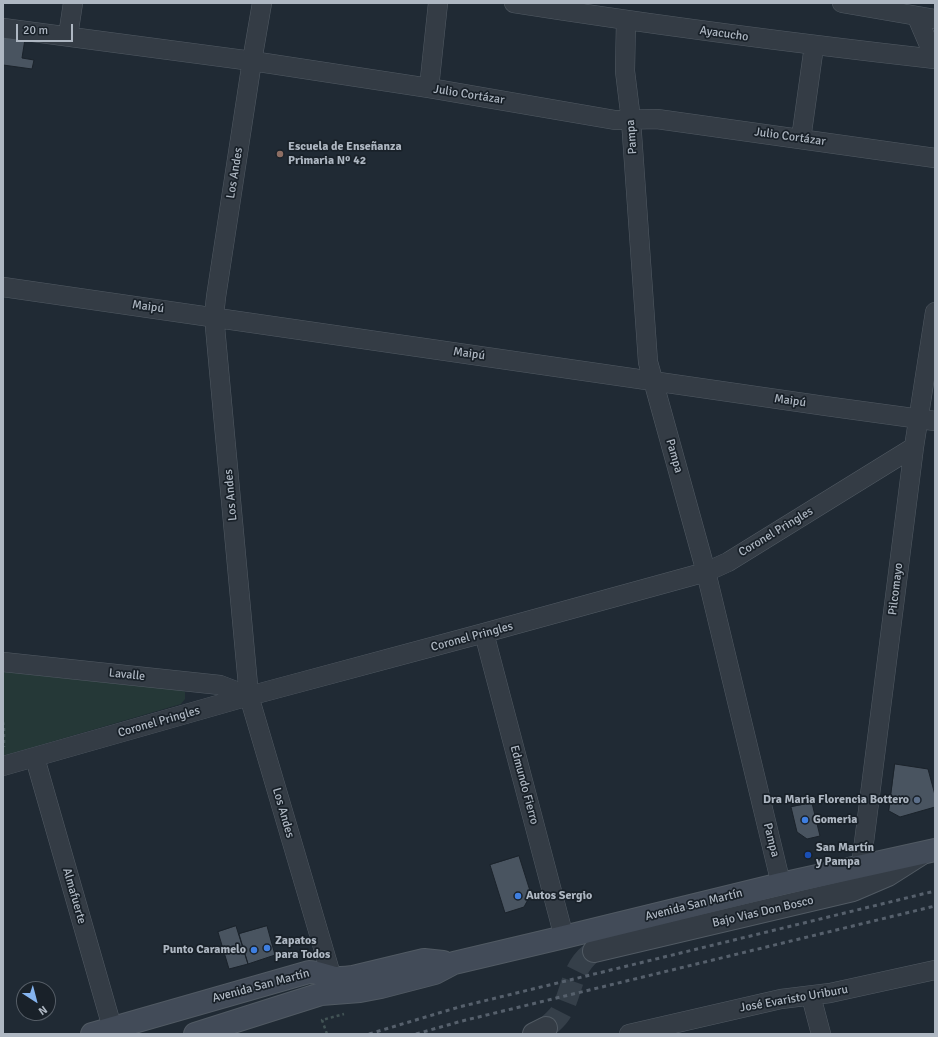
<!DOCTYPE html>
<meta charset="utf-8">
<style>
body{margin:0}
#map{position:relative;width:938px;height:1037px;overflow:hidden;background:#202a34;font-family:Signika,sans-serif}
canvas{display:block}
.frame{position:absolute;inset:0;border:4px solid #aeb7c2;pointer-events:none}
.north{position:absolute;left:16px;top:981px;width:40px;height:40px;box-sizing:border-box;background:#192129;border:1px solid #555d66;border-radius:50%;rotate:144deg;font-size:11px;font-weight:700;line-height:16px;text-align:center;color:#aeb7c2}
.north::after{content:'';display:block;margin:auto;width:14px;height:18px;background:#85b4ef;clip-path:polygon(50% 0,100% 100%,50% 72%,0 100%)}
.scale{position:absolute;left:16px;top:24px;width:57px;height:18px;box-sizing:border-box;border:2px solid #aeb7c2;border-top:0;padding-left:5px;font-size:12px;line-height:14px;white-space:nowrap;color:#aeb7c2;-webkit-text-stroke:3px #192129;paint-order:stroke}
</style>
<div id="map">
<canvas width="938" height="1037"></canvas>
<div class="frame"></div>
<div class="north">N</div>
<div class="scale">20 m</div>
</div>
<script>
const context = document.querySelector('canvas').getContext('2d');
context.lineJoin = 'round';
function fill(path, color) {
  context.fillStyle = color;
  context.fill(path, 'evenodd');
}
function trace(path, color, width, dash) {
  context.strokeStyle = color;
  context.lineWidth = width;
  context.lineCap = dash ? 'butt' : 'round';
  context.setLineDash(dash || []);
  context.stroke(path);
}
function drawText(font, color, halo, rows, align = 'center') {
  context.font = font + ' Signika,sans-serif';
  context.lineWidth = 3.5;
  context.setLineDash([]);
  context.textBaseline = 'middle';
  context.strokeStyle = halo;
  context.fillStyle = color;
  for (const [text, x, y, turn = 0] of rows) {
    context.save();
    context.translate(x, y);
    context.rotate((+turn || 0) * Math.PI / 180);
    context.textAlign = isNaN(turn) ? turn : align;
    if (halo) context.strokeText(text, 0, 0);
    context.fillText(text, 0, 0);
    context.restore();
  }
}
fill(new Path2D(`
 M 3,672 L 181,690 L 185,692 L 185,699 L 181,704 L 3,756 Z`), '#253837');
const building = new Path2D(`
 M 3,36 L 25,39 L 22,58 L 34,60 L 32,69 L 3,65 Z
 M 895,764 L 928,769 L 935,795 L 935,807 L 900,817 L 889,811 Z
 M 812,803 L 820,836 L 807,839 L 797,832 L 791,807 Z
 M 519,856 L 531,894 L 524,907 L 505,913 L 490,865 Z
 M 236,926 L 248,964 L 229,969 L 218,932 Z
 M 267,926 L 275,955 L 248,964 L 239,934 Z`);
fill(building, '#495460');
trace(building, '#1b232b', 1);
trace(new Path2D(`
 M 546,1028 C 551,1023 558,1018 561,1012 C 573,990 571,967 594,951`), '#353f49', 22, [22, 11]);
const minor = new Path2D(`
 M 262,3 L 252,61 L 216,297 L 214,316 L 249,696 L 332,978
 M 514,3 C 654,25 794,43 935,59
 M 842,3 L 935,19
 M 917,17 L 935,59
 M 626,21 L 625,71 L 631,120 L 648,362 L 706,572 L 781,884
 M 3,28 L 252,61 L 429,88 L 615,120 L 657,119 L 935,158
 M 68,36 L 73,3
 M 429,88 L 438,3
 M 801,139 L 814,46
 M 3,287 C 314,330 624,379 935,421
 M 484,633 L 564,937
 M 3,662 L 220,685 L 249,696
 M 35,758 L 114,1034
 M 3,766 L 249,696 L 484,633 L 706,572 L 728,562 L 914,447
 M 861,866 L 914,447 L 935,312
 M 811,996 L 821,1034
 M 629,1034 L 781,999 L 830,993 L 935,970`);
const tertiary = new Path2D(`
 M 594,951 L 853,890 L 888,875 L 921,854
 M 534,1034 L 546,1028`);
const secondary = new Path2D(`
 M 92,1034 L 309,972 C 317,972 323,975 331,977 C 338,979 346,978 353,977 L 424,960 L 443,962
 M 195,1034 L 321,994 L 360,991 L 381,987 L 435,973 L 454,963 L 564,937 L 781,884 L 935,850`);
trace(minor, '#515a63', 20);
trace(tertiary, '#515a63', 24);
trace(secondary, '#515a63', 24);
trace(new Path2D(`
 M 3,722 L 4,727 L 4,747
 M 327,1034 L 322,1020 L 344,1014`), '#425355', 2.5, [3, 3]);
trace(minor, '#343c45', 19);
trace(tertiary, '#343c45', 22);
trace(secondary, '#424b58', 22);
trace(new Path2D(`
 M 369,1034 L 459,1007 L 935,891
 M 416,1034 L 462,1021 L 935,906`), '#56606c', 3, [4, 4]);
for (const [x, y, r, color] of [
 [280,154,4,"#8d6e63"],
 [917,800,4,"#5c6f8a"],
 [805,820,4,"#3f7fe0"],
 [808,855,4,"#1a4fb4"],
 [518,896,4,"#3f7fe0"],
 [267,948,4,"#3f7fe0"],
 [254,950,4,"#3f7fe0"]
]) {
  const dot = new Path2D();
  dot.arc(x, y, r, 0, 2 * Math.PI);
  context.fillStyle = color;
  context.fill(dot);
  trace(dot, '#192129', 1.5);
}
drawText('12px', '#aeb7c2', '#192129', [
 ["Ayacucho",724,34,8],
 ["Julio Cortázar",469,95,9],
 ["Pampa",632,137,-94],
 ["Julio Cortázar",790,137,8],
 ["Los Andes",235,173,-81],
 ["Maipú",148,307,8],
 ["Maipú",469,354,8],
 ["Maipú",790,401,8],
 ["Pampa",674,456,74],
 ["Los Andes",231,495,-95],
 ["Coronel Pringles",776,532,-31],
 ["Pilcomayo",896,589,-83],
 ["Coronel Pringles",472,637,-15],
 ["Lavalle",127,675,6],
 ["Coronel Pringles",159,722,-16],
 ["Edmundo Fierro",524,785,75],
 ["Los Andes",283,813,74],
 ["Pampa",771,840,76],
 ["Almafuerte",74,896,74],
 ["Avenida San Martín",694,905,-14],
 ["Bajo Vias Don Bosco",763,912,-13],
 ["Avenida San Martín",261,986,-15],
 ["José Evaristo Uriburu",794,999,-10]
]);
drawText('bold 12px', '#aeb7c2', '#192129', [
 ["Escuela de Enseñanza",288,147],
 ["Primaria Nº 42",288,161],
 ["Dra Maria Florencia Bottero",909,800,"right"],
 ["Gomeria",813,820],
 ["San Martín",816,848],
 ["y Pampa",816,862],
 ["Autos Sergio",526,896],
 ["Zapatos",275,941],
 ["para Todos",275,955],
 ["Punto Caramelo",246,950,"right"]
], 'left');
</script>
